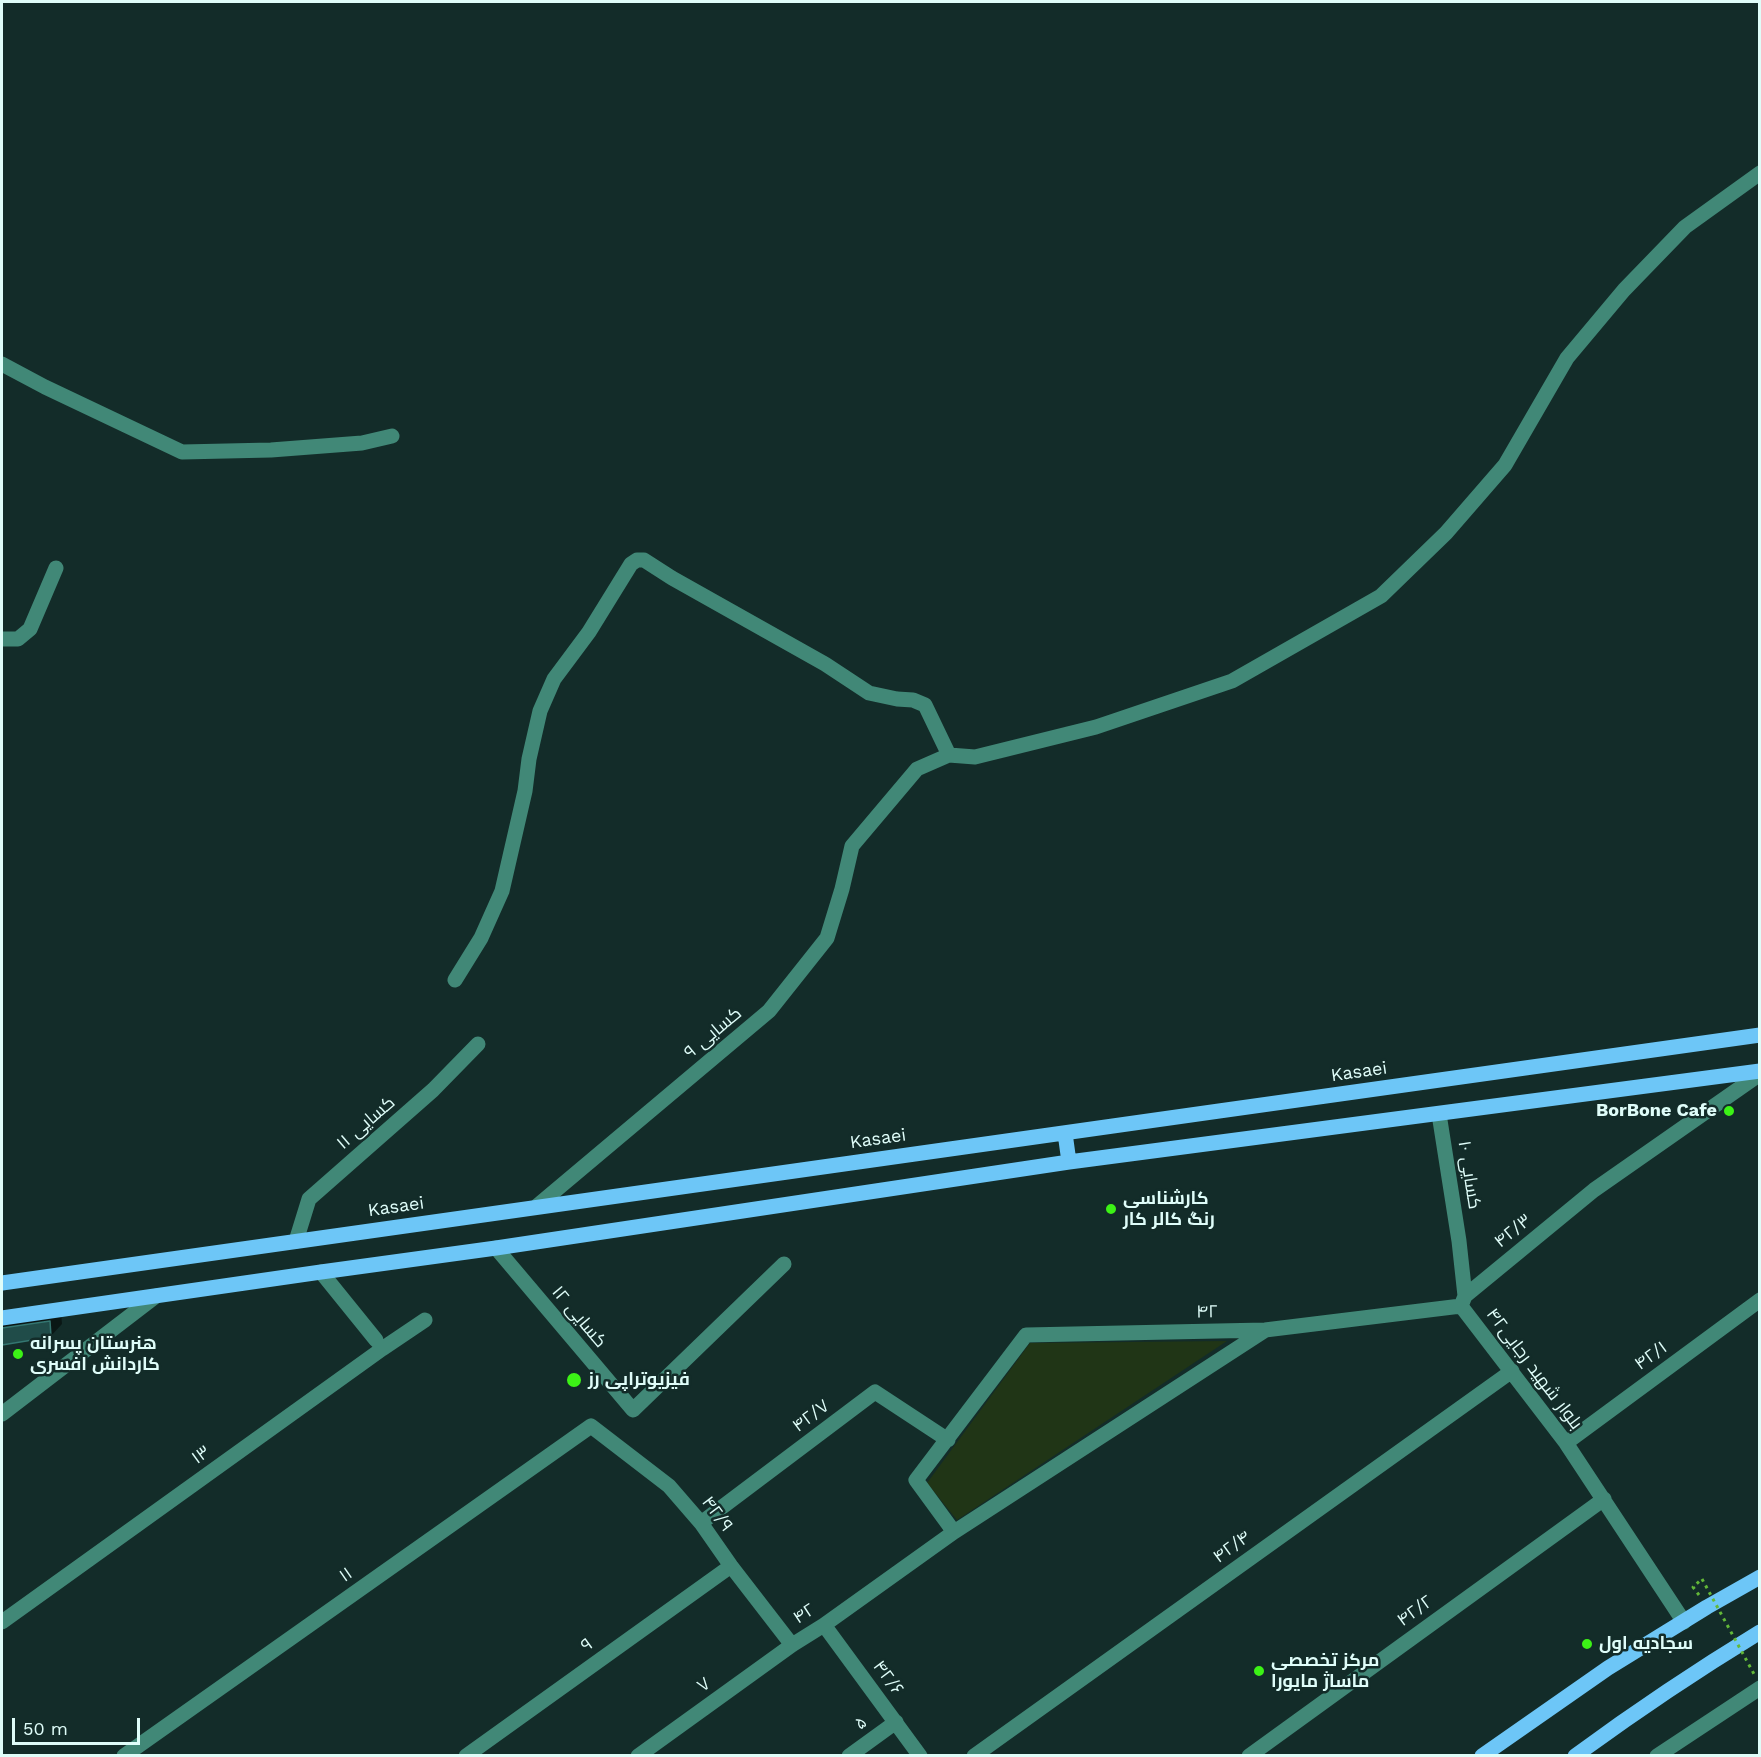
<!DOCTYPE html>
<meta charset="utf-8">
<style>
body{margin:0}
#map{position:relative;width:1761px;height:1757px;overflow:hidden;background:#132c29;font-family:"Work Sans",sans-serif}
canvas{display:block}
.frame{position:absolute;inset:0;border:3px solid #dffdf9;pointer-events:none}
.scale{position:absolute;left:12px;top:1718px;width:128px;height:27px;box-sizing:border-box;border:3px solid #dffdf9;border-top:0;padding-left:8px;font-size:18px;line-height:21px;white-space:nowrap;color:#dffdf9;-webkit-text-stroke:4px #132c29;paint-order:stroke}
</style>
<div id="map">
<canvas width="1761" height="1757"></canvas>
<div class="frame"></div>
<div class="scale">50 m</div>
</div>
<script>
const context = document.querySelector('canvas').getContext('2d');
context.lineJoin = 'round';
function fill(path, color) {
  context.fillStyle = color;
  context.fill(path, 'evenodd');
}
function trace(path, color, width, dash) {
  context.strokeStyle = color;
  context.lineWidth = width;
  context.lineCap = dash ? 'butt' : 'round';
  context.setLineDash(dash || []);
  context.stroke(path);
}
function drawText(font, color, halo, rows, align = 'center') {
  context.font = font + ' "Work Sans",Cairo,sans-serif';
  context.lineWidth = 5;
  context.setLineDash([]);
  context.textBaseline = 'middle';
  context.strokeStyle = halo;
  context.fillStyle = color;
  for (const [text, x, y, turn = 0] of rows) {
    context.save();
    context.translate(x, y);
    context.rotate((+turn || 0) * Math.PI / 180);
    context.textAlign = isNaN(turn) ? turn : align;
    if (halo) context.strokeText(text, 0, 0);
    context.fillText(text, 0, 0);
    context.restore();
  }
}
fill(new Path2D(`
 M 1227,1341 L 957,1520 L 927,1483 L 1030,1343 Z`), '#203516');
fill(new Path2D(`
 M 61,1311 L 62,1324 L 51,1336 L 2,1343 L 2,1321 Z`), '#0007');
const building = new Path2D(`
 M 50,1321 L 51,1337 L 2,1345 L 2,1328 Z`);
fill(building, '#204c49');
trace(building, '#347671', 1.5);
trace(new Path2D(`
 M 1699,1595 L 1693,1587 L 1702,1579`), '#63b838', 3, [3, 4.5]);
trace(new Path2D(`
 M 2,364 L 45,387 L 182,452 L 271,450 L 362,443 L 392,436
 M 2,639 L 18,639 L 30,629 L 56,568
 M 455,980 L 481,938 L 502,891 L 525,791 L 529,759 L 540,711 L 554,679 L 589,632 L 631,564 L 637,560 L 644,560 L 672,578 L 825,664 L 869,693 L 897,699 L 913,700 L 925,705 L 949,755
 M 1439,1114 L 1459,1241 L 1465,1296
 M 537,1206 L 769,1011 L 827,938 L 842,889 L 852,846 L 917,769 L 949,755 L 975,757 L 1096,727 L 1232,681 L 1381,596 L 1446,533 L 1505,465 L 1567,358 L 1624,290 L 1685,227 L 1760,173
 M 296,1241 L 309,1199 L 433,1090 L 478,1044
 M 496,1248 L 633,1410 L 784,1264
 M 321,1272 L 376,1340
 M 1461,1306 L 1465,1296 L 1594,1190 L 1760,1074
 M 2,1414 L 156,1296
 M 1566,1443 L 1760,1300
 M 701,1523 L 875,1392 L 948,1440
 M 954,1532 L 916,1480 L 1026,1335 L 1265,1330 L 1461,1306 L 1566,1443 L 1684,1622
 M 2,1622 L 382,1349 L 425,1320
 M 824,1625 L 920,1756
 M 124,1756 L 591,1426 L 669,1486 L 701,1523 L 731,1566 L 792,1645
 M 466,1756 L 731,1566
 M 638,1756 L 792,1645 L 824,1625 L 954,1532 L 1264,1331
 M 849,1756 L 896,1722
 M 974,1756 L 1512,1371
 M 1249,1756 L 1604,1499
 M 1657,1756 L 1760,1688`), '#418877', 15);
trace(new Path2D(`
 M 1065,1133 L 1069,1162
 M 2,1283 C 587,1198 1174,1118 1760,1035
 M 2,1318 L 321,1272 L 496,1248 L 1069,1162 L 1760,1071
 M 1482,1756 L 1608,1668 L 1707,1607 L 1760,1577
 M 1575,1756 C 1635,1712 1696,1671 1760,1632`), '#6dc6f7', 15);
trace(new Path2D(`
 M 1702,1579 L 1754,1674`), '#63b838', 3, [3, 4.5]);
for (const [x, y, r, color] of [
 [1729,1111,6,"#3cf216"],
 [1111,1209,6,"#3cf216"],
 [18,1354,6,"#3cf216"],
 [574,1380,8,"#3cf216"],
 [1587,1644,6,"#3cf216"],
 [1259,1671,6,"#3cf216"]
]) {
  const dot = new Path2D();
  dot.arc(x, y, r, 0, 2 * Math.PI);
  context.fillStyle = color;
  context.fill(dot);
  trace(dot, '#132c29', 2);
}
drawText('18px', '#dffdf9', '#132c29', [
 ["۹ کسایی",713,1033,-40],
 ["Kasaei",1359,1072,-8],
 ["۱۱ کسایی",366,1123,-41],
 ["Kasaei",878,1139,-8],
 ["۱۰ کسایی",1469,1175,81],
 ["Kasaei",396,1207,-8],
 ["۴۲/۳",1513,1231,-39],
 ["۴۲",1207,1312,-1],
 ["۱۲ کسایی",579,1317,50],
 ["۴۲/۱",1651,1356,-36],
 ["بلوار شهید رجایی۴۲",1534,1369,53],
 ["۴۲/۷",811,1416,-37],
 ["۱۳",201,1455,-36],
 ["۴۲/۹",717,1514,53],
 ["۴۲/۴",1232,1547,-36],
 ["۱۱",346,1575,-35],
 ["۴۲/۲",1415,1611,-36],
 ["۴۲",804,1614,-33],
 ["۹",587,1645,-36],
 ["۴۲/۶",888,1678,53],
 ["۷",704,1685,-36],
 ["۵",861,1723,-35]
]);
drawText('bold 18px', '#dffdf9', '#132c29', [
 ["BorBone Cafe",1717,1111,"right"],
 ["کارشناسی",1123,1199],
 ["رنگ کالر کار",1123,1220],
 ["هنرستان پسرانه",30,1344],
 ["کاردانش افسری",30,1365],
 ["فیزیوتراپی رز",588,1380],
 ["سجادیه اول",1599,1644],
 ["مرکز تخصصی",1271,1661],
 ["ماساژ مایورا",1271,1682]
], 'left');
</script>
